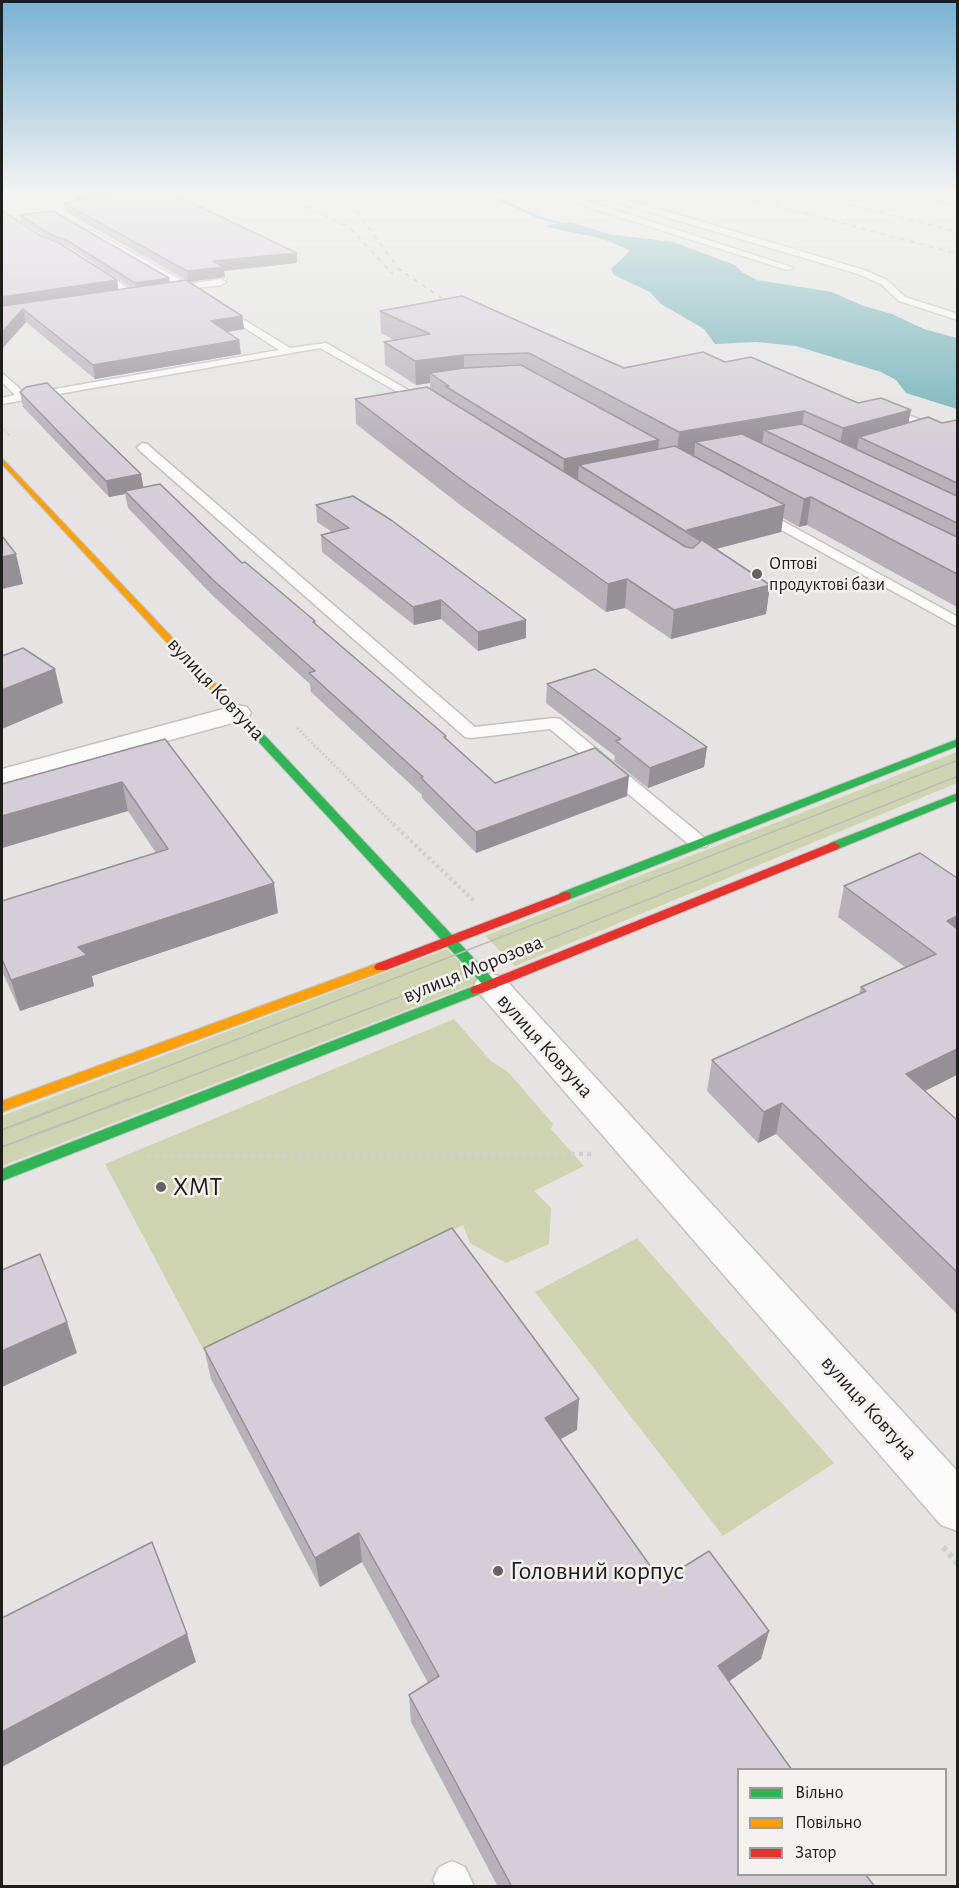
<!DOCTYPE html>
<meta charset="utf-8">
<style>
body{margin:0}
#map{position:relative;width:959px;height:1888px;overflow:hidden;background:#e5e4e3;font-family:"Alegreya Sans",sans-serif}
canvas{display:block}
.frame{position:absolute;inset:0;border:3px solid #1e1e1d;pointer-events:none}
.legend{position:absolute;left:737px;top:1768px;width:210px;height:108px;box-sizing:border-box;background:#f3f2ef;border:2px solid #9e9d9b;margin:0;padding:8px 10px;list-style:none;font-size:18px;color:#1e1e1d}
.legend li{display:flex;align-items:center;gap:12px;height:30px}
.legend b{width:30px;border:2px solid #9e9d9b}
</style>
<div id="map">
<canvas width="959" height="1888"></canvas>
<div class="frame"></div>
<ul class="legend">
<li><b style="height:8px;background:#30b455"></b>Вільно</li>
<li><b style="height:8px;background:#ff9f0a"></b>Повільно</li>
<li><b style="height:8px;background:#e5322d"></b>Затор</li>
</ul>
</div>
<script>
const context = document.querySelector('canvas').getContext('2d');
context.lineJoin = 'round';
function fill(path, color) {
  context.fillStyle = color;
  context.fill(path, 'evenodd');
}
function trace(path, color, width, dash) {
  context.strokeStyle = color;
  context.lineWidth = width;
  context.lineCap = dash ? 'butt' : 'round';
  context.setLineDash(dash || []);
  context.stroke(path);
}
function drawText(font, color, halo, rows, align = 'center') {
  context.font = font + ' "Alegreya Sans",sans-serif';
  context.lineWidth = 5;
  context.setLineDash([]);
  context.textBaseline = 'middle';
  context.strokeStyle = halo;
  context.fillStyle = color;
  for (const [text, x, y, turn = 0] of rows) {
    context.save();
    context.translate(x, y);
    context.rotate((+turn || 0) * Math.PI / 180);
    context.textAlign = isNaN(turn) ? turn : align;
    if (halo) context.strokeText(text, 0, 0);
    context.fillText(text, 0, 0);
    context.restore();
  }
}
fill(new Path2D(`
 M 957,752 L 957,783 L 515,966 L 485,936 Z
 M 447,949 L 479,982 L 2,1166 L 2,1116 Z
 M 454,1019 L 491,1061 L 508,1072 L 553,1124 L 551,1129 L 584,1166 L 534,1191 L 551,1208 L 549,1244 L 506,1263 L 470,1243 L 463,1225 L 204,1351 L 105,1164 Z
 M 637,1238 L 834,1463 L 723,1536 L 535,1292 Z`), '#ced4b0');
fill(new Path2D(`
 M 571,222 L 608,234 L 673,242 L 735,265 L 742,272 L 757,280 L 832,292 L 861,305 L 892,314 L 924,329 L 957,338 L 957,409 L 906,393 L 896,380 L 881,372 L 796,346 L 756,342 L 715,344 L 704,329 L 661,304 L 650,292 L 614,275 L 611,269 L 628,253 L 630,251 L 627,249 L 603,239 L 547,227 L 548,225 Z`), '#6eb0b6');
fill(new Path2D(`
 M 479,191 L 483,191 L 539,216 L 571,226 L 569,227 L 537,218 Z`), '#6eb0b6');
const lane = new Path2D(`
 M 553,191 L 563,191 L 594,203 L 794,268 L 787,270 L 588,207 Z
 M 594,191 L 604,191 L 625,199 L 864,270 L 887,280 L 905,297 L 958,314 L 958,320 L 899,301 L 881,284 L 858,274 L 619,203 Z
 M 87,231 L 93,231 L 188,284 L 221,279 L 226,282 L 221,285 L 171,291 L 171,287 L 177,286 L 87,235 Z
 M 94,266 L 97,267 L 140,296 L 132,298 L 91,271 L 90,269 Z
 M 220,305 L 290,348 L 326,343 L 436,406 L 430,409 L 426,408 L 320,348 L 2,404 L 2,398 L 15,395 L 2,382 L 2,373 L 26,394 L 279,350 L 217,310 L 217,306 Z
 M 896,411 L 958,433 L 958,440 L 892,416 L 892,412 Z
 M 143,443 L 147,444 L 475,727 L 554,718 L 560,719 L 706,839 L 709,843 L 706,847 L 692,847 L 550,729 L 471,738 L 465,737 L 139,450 L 137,447 Z
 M 759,508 L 958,617 L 958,627 L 754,515 L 752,512 L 754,509 Z
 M 452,1861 L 465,1867 L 474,1886 L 436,1886 L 433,1880 L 439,1867 Z`);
const street = new Path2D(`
 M 238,705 L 247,707 L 251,713 L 247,719 L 2,786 L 2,769 Z
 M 491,974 L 503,977 L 958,1472 L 958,1531 L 941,1525 L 479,993 L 474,985 L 479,977 Z`);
const fast = new Path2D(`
 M 236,708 L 240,709 L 496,982 L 498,985 L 496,988 L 486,988 L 232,713 L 231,711 Z
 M 958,739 L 958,746 L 570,899 L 560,899 L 559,896 L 560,893 Z
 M 958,793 L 958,800 L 838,849 L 834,850 L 828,846 L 830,843 Z
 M 477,985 L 482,987 L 484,990 L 482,993 L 2,1181 L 2,1169 Z`);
const slow = new Path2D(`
 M 2,458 L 240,709 L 240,713 L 232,713 L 2,464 Z
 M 381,962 L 388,967 L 386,970 L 2,1112 L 2,1101 Z`);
const jam = new Path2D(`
 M 834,842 L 840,846 L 838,849 L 482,993 L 472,993 L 470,990 L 472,987 Z
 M 565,892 L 570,893 L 571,896 L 570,899 L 386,970 L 376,970 L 374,967 L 376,964 Z`);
trace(lane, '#c3c2c1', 3);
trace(street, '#c3c2c1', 3);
trace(fast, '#c3c2c1', 2);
trace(slow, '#c3c2c1', 2);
trace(jam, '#c3c2c1', 2);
trace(new Path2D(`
 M 2,427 L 9,435`), '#d1d0cf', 1.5, [1.5, 1.5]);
trace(new Path2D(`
 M 8,434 L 10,436`), '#d1d0cf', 2, [2, 2]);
trace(new Path2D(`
 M 297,728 L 394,825`), '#d1d0cf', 3, [2, 2]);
trace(new Path2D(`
 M 393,824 L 474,901`), '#d1d0cf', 4, [3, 3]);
trace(new Path2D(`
 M 147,1156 L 592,1154`), '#d1d0cf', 4.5, [4, 4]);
trace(new Path2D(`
 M 943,1547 L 958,1564`), '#d1d0cf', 6, [4.5, 4.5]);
fill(lane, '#fbfbfb');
fill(street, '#fbfbfb');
fill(fast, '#30b455');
fill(slow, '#ff9f0a');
fill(jam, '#e5322d');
trace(new Path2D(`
 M 78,1101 L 958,760
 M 125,1101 L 476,968 L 958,776`), '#bcbcbb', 1.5);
trace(new Path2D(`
 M 2,1130 L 82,1099
 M 2,1147 L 129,1099`), '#bcbcbb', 2);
const railFar1 = new Path2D(`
 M 274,191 L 350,228 L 392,273
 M 341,191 L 399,269 L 443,299
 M 721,191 L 958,254
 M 797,191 L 958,232
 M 913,191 L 958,208`);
const rail = new Path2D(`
 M 441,298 L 457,309`);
trace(railFar1, '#bcbcbb', 2);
trace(rail, '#bcbcbb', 3);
trace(railFar1, '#f3f2ef', 1.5, [5]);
trace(rail, '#f3f2ef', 2, [7]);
fill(new Path2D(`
 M 529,191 L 552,191 L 552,193 L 538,194 Z
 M 75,198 L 297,263 L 224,271 L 225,277 L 188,282 L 242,316 L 244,329 L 227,332 L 239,340 L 241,354 L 95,379 L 26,322 L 2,349 L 41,236 L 117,280 L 118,290 L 132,288 L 69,247 L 51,240 L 21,221 L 20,215 L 170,282 L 186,280 L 66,212 L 64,203 L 76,201 Z
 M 380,311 L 624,368 L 725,362 L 858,403 L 911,410 L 908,423 L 942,423 L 957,420 L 957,607 L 807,525 L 799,527 L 783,518 L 781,532 L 716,549 L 770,585 L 766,614 L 671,639 L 625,608 L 606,612 L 459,504 L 356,424 L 355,399 L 430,389 L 430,383 L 416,385 L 385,365 L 384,342 L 394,340 L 381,333 Z
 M 20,392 L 242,563 L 315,621 L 316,624 L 446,736 L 446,738 L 495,783 L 627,796 L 476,853 L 422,798 L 422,795 L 311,692 L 310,684 L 214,597 L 128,508 L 125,494 L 109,497 L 23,407 Z
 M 316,505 L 526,620 L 526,638 L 478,651 L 441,619 L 414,625 L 322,552 L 321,535 L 332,532 L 317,522 Z
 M 547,684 L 707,747 L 704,767 L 648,788 L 614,761 L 615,756 L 546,703 Z
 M 165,739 L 278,913 L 92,976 L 94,986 L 20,1011 L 2,971 L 2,901 L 156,853 L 128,811 L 2,848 L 2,784 Z
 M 957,878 L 925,1091 L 957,1120 L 957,1314 L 776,1134 L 758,1143 L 707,1091 L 712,1060 L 859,994 L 861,987 L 905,967 L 838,917 L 844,886 Z
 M 204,1348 L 577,1430 L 560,1439 L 661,1581 L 769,1631 L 761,1659 L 729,1681 L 875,1887 L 498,1887 L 411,1722 L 409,1695 L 428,1683 L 362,1562 L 320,1587 L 211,1379 Z`), '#b7b0b9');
fill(new Path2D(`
 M 538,191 L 552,191 L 552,193 L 538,194 Z
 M 297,253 L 297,263 L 224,271 L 225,277 L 188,282 L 187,271 L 213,261 Z
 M 169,278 L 170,285 L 136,290 L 135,283 Z
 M 117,280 L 119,293 L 2,311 L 2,297 Z
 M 23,309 L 26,322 L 2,349 L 2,332 Z
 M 242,316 L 244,329 L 213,334 L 211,321 Z
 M 239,340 L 241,354 L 95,379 L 93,365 Z
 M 464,355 L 464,379 L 430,373 L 430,383 L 416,385 L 415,361 Z
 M 911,410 L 906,435 L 859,437 L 857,449 L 838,455 L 843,428 Z
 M 804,411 L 801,437 L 764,430 L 762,444 L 695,442 L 694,456 L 676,459 L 679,432 Z
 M 659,440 L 657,463 L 579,465 L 578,479 L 563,483 L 564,459 Z
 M 141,474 L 144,490 L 125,491 L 125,494 L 109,497 L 106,481 Z
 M 811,497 L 807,525 L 799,527 L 804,499 Z
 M 785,505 L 781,532 L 700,553 L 701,541 L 687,530 Z
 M 16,554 L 23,584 L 2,589 L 2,557 Z
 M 627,579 L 625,608 L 606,612 L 608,584 Z
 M 770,585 L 766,614 L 671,639 L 674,610 Z
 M 441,600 L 441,619 L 414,625 L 413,607 Z
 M 526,620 L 526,638 L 478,651 L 478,632 Z
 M 55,669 L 63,703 L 2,729 L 2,690 Z
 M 707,747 L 704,767 L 648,788 L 650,768 Z
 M 629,776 L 627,796 L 476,853 L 476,832 Z
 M 122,782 L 128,811 L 2,848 L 2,816 Z
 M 274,883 L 278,913 L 92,976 L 94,986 L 20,1011 L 11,980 L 78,947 Z
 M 957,916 L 957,942 L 947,921 Z
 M 957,1049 L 957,1075 L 897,1105 L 906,1074 Z
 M 782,1103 L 776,1134 L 758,1143 L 764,1112 Z
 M 67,1322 L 77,1353 L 2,1387 L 2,1351 Z
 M 579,1399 L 577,1430 L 543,1449 L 545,1418 Z
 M 359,1533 L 362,1562 L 320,1587 L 315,1558 Z
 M 769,1631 L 761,1659 L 711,1694 L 718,1666 Z
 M 187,1634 L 196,1662 L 2,1767 L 2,1732 Z`), '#959096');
const building = new Path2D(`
 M 135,191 L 167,191 L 297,253 L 213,261 L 224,267 L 187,271 L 64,203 L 80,201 L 75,198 Z
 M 2,210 L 41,236 L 59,243 L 117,280 L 2,297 Z
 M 53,211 L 169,278 L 135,283 L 68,241 L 50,234 L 20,215 Z
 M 186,280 L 242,316 L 211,321 L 239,340 L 93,365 L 23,309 L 2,332 L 2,306 Z
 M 462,296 L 624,368 L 703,352 L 725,362 L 751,357 L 858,403 L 881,398 L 911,410 L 843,428 L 804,411 L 679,432 L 529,353 L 464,355 L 415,361 L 384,342 L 430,334 L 380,311 Z
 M 521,365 L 659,440 L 564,459 L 445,386 L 449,386 L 430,373 L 464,368 Z
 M 47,383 L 141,474 L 106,481 L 20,392 L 26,387 Z
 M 427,387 L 686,547 L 693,548 L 701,541 L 579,465 L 675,446 L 785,505 L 687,530 L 770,585 L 674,610 L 627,579 L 608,584 L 459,478 L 355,399 Z
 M 928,417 L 942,423 L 957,420 L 957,483 L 859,437 Z
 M 802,424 L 957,496 L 957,523 L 764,430 Z
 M 742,434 L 957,537 L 957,574 L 811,497 L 804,499 L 695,442 Z
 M 160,484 L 242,563 L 245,562 L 315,621 L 313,622 L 446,736 L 444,737 L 495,783 L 595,748 L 629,776 L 476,832 L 421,778 L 423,777 L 309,673 L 315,671 L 212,579 L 125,491 Z
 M 353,496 L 391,520 L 526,620 L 478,632 L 441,600 L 413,607 L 321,535 L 349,528 L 316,505 Z
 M 2,536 L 16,554 L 2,557 Z
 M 23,648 L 55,669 L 2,690 L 2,656 Z
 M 595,669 L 707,747 L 650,768 L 616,741 L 621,739 L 547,684 Z
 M 165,739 L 274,883 L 78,947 L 87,955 L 11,980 L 2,959 L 2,901 L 168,849 L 122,782 L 2,816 L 2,784 Z
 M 920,853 L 957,878 L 957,916 L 947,921 L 957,929 L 957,1049 L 906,1074 L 957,1120 L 957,1272 L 782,1103 L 764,1112 L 712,1060 L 866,991 L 861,987 L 936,954 L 844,886 Z
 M 452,1228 L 579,1399 L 545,1418 L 661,1581 L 709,1551 L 769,1631 L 718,1666 L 792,1770 L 738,1770 L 738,1875 L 866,1875 L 875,1887 L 512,1887 L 409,1695 L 439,1676 L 359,1533 L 315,1558 L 204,1348 Z
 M 40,1254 L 67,1322 L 2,1351 L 2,1270 Z
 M 152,1542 L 187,1634 L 2,1732 L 2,1618 Z`);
fill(building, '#d5cdd7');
trace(building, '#959096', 1.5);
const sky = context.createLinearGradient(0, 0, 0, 455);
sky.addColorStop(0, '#77b2d4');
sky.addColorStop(0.42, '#f3f3f2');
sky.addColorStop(1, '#f3f3f200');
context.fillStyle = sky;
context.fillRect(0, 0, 959, 455);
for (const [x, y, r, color] of [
 [757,574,6,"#646362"],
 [161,1187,6,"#646362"],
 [498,1571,6,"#646362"]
]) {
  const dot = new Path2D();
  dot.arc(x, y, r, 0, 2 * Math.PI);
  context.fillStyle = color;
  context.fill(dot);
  trace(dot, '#f3f2ef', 2);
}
drawText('18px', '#1e1e1d', '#f3f2ef', [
 ["Оптові",769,564],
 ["продуктові бази",769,585]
], 'left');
drawText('21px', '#1e1e1d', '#f3f2ef', [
 ["вулиця Ковтуна",216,689,47],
 ["вулиця Морозова",473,969,-22],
 ["вулиця Ковтуна",545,1046,48],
 ["вулиця Ковтуна",869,1408,48]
]);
drawText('26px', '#1e1e1d', '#f3f2ef', [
 ["ХМТ",173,1187],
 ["Головний корпус",510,1571]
], 'left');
</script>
